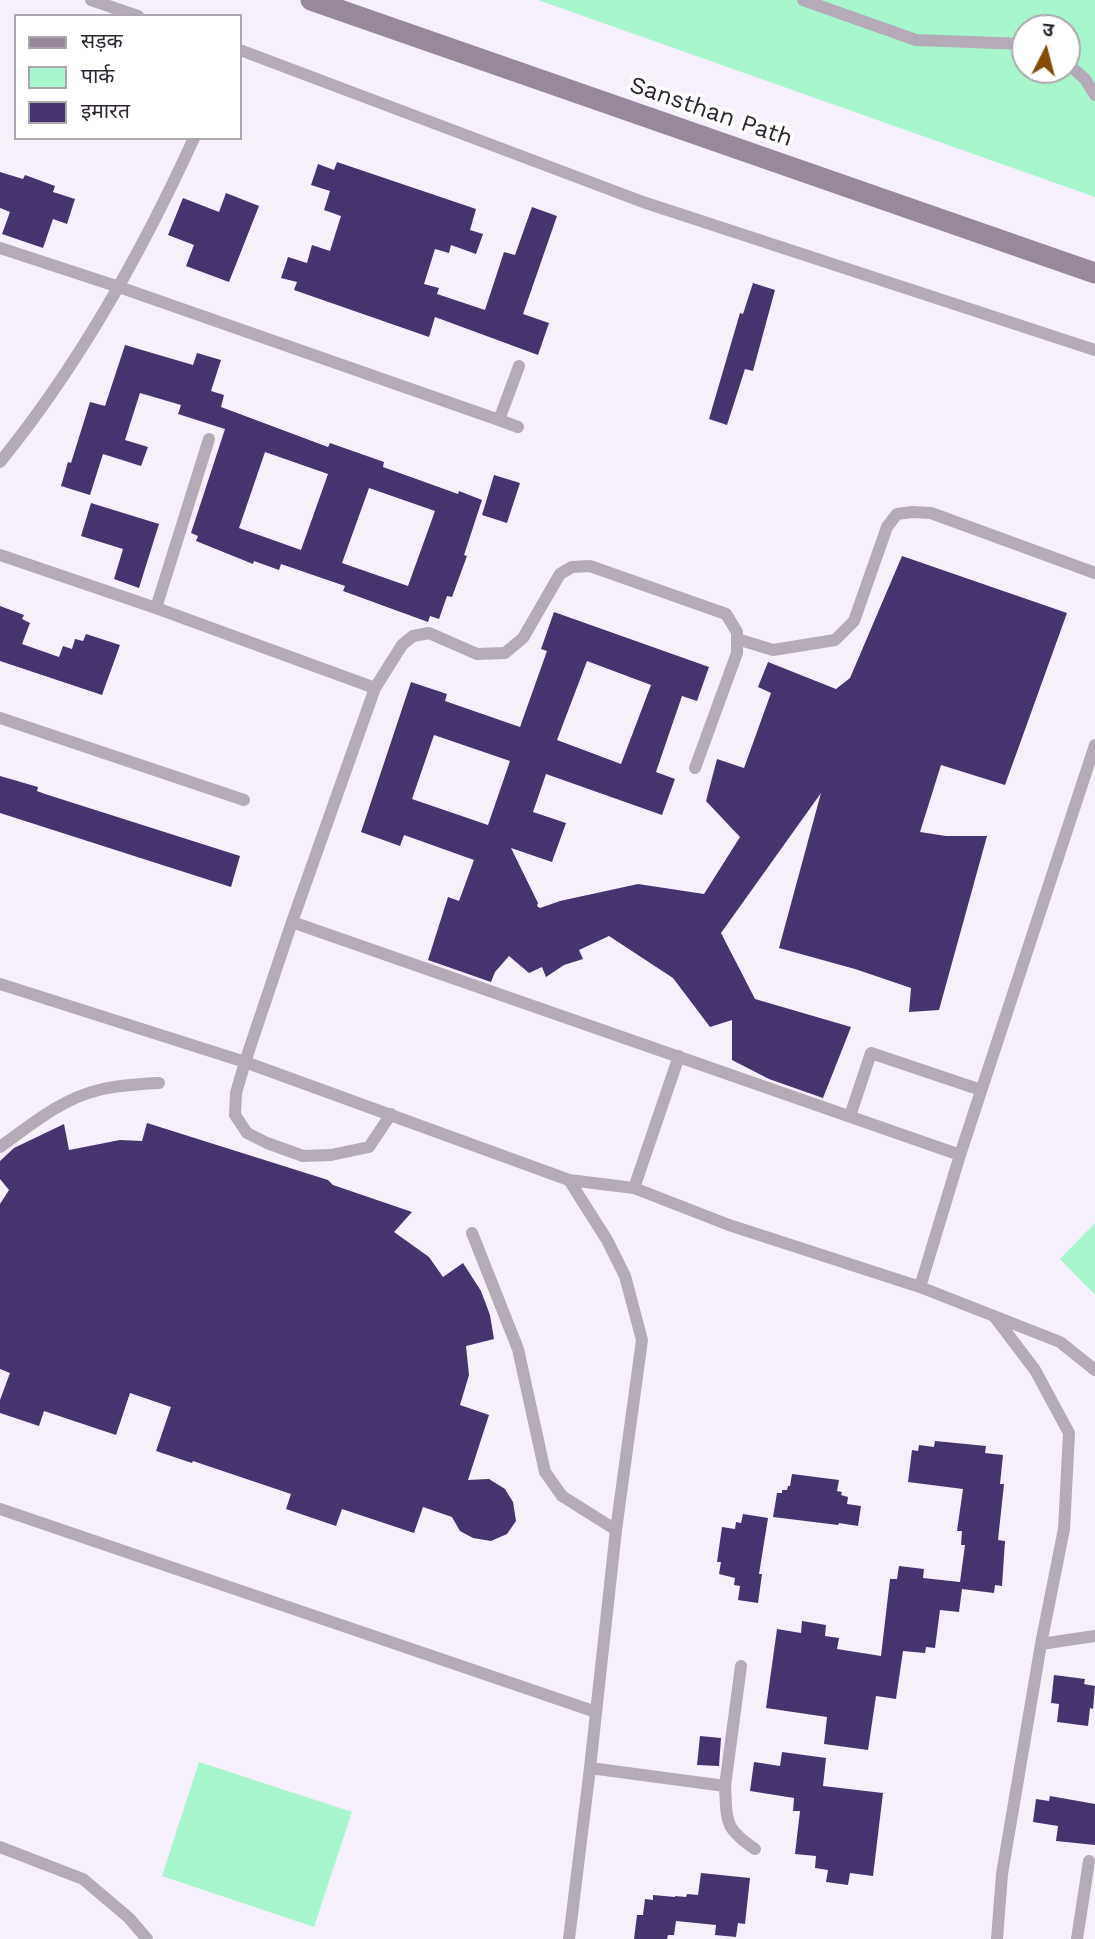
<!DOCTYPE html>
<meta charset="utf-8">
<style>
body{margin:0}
#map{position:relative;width:1095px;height:1939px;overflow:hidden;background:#f6effc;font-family:"Work Sans","Noto Sans Devanagari",sans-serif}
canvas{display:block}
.legend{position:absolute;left:14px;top:14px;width:228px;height:126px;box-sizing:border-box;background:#fff;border:2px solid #aba8ad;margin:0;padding:9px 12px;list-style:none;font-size:21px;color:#2d2632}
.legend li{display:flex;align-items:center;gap:14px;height:35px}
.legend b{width:35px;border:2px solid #aba8ad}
.north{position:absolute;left:1011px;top:14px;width:70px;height:70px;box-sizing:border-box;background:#fff;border:2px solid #aba8ad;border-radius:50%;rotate:6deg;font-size:19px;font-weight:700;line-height:28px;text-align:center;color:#2d2632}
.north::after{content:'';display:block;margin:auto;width:24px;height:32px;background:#864b04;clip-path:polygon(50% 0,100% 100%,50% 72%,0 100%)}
</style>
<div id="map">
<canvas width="1095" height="1939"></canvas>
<ul class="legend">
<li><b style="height:9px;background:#97889b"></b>सड़क</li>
<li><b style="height:19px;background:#a7f6ce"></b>पार्क</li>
<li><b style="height:19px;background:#463471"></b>इमारत</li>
</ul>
<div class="north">उ</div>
</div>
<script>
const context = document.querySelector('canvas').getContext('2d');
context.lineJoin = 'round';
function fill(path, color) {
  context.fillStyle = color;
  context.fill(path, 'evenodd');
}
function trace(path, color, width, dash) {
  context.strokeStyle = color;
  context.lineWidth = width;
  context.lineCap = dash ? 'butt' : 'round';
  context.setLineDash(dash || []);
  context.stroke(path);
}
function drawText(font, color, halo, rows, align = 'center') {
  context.font = font + ' "Work Sans",sans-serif';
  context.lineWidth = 7;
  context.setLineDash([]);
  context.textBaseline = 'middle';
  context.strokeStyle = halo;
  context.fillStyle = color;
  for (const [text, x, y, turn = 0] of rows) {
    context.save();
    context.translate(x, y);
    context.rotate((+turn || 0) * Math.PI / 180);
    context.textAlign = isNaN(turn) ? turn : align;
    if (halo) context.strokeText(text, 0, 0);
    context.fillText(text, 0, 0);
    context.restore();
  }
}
fill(new Path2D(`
 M 538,0 L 1095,0 L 1095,197 ZM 1025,28 L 1067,28 L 1067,70 L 1025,70 Z
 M 1095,1223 L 1095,1295 L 1060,1259 Z
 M 199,1762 L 352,1812 L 314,1927 L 162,1876 Z`), '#a7f6ce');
fill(new Path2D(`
 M 337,162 L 476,209 L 470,230 L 483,234 L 476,254 L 451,245 L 449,253 L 435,249 L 424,284 L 439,288 L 437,294 L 485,310 L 504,252 L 515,255 L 532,207 L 557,216 L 523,314 L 549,323 L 538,355 L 435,317 L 429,337 L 294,290 L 297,282 L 281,278 L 288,257 L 307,263 L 312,245 L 330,251 L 341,216 L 324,210 L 330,191 L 311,185 L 318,164 L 334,170 Z
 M 0,172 L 23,179 L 25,175 L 55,186 L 53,192 L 75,199 L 67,224 L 53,219 L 43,248 L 2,234 L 10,212 L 0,208 Z
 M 226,193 L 259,206 L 229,282 L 186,266 L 194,245 L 168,235 L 183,198 L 219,212 Z
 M 753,283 L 775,290 L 753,371 L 745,369 L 727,425 L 709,419 L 740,313 L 743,314 Z
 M 125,345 L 193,365 L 197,353 L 221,360 L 211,391 L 224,395 L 221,407 L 328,447 L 330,443 L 384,462 L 383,467 L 458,494 L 459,491 L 482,500 L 464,555 L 467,556 L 452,597 L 447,596 L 439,619 L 430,616 L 428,622 L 343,591 L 345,586 L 281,564 L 279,570 L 254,561 L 253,564 L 196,541 L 198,536 L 191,533 L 225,429 L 178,414 L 181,405 L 140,393 L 125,440 L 148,447 L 141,466 L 103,454 L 90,495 L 61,486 L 68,462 L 71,463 L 90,402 L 105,406 ZM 265,452 L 328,474 L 301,550 L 239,528 ZM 369,488 L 435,511 L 408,586 L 342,563 Z
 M 494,475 L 520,483 L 507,523 L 482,515 Z
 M 91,503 L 159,524 L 139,588 L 114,579 L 123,549 L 81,536 Z
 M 902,556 L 1067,613 L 1005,785 L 941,765 L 920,832 L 946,836 L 987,836 L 939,1010 L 909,1012 L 911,988 L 855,969 L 779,948 L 821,793 L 721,933 L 755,999 L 851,1027 L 823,1098 L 769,1079 L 732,1060 L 732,1020 L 710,1027 L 673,978 L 609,936 L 579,950 L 583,959 L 564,965 L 546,977 L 542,967 L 529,973 L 509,956 L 495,972 L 491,982 L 428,960 L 448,897 L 459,901 L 474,860 L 404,835 L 400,846 L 361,832 L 411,682 L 447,694 L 445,701 L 520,727 L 547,651 L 541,649 L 554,612 L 709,667 L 697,701 L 682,696 L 656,772 L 675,779 L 662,815 L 546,774 L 533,812 L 566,823 L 552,862 L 511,848 L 538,903 L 537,906 L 540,908 L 560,901 L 638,884 L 704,894 L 740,837 L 706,801 L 717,759 L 744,768 L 771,693 L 758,687 L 768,662 L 836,689 L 850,678 ZM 587,661 L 651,685 L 621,764 L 557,740 ZM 434,735 L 510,761 L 488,825 L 412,799 Z
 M 0,606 L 24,615 L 22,619 L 30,623 L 22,644 L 59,657 L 63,646 L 72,649 L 75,639 L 83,641 L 86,634 L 120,645 L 102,695 L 0,661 Z
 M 0,776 L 38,787 L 37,791 L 45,794 L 240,856 L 231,887 L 0,813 Z
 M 147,1123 L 328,1180 L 333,1185 L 412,1212 L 394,1232 L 429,1257 L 443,1277 L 463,1263 L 481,1291 L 490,1315 L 494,1339 L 466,1346 L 469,1375 L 460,1405 L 489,1415 L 468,1480 L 489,1479 L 505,1489 L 513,1502 L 516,1521 L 507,1534 L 491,1541 L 473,1538 L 460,1531 L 452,1517 L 423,1507 L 414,1533 L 342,1509 L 336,1526 L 286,1509 L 291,1494 L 193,1461 L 192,1463 L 156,1451 L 171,1407 L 130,1393 L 116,1435 L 44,1411 L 39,1426 L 0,1413 L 0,1400 L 10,1373 L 0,1369 L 0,1204 L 9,1190 L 0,1179 L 0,1161 L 14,1148 L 64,1124 L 69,1150 L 120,1140 L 142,1141 Z
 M 935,1441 L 986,1446 L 985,1453 L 1003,1455 L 1000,1484 L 1004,1484 L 998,1540 L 1005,1541 L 1002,1586 L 995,1585 L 994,1593 L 962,1589 L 959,1612 L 940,1610 L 935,1648 L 926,1647 L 925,1653 L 903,1651 L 896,1699 L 876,1696 L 868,1750 L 824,1744 L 827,1717 L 766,1708 L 777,1629 L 801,1633 L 802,1621 L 826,1625 L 825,1636 L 839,1638 L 837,1649 L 881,1656 L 890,1579 L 897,1579 L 899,1566 L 924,1569 L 923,1578 L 960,1582 L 965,1545 L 961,1545 L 962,1531 L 957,1531 L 963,1489 L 908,1482 L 912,1450 L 918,1451 L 919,1445 L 934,1447 Z
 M 792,1474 L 839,1480 L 837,1491 L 842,1492 L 841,1495 L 848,1497 L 847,1504 L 861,1506 L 858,1526 L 839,1523 L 838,1525 L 773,1517 L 777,1493 L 782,1493 L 782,1490 L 787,1490 L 788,1486 L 790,1486 Z
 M 743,1514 L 768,1518 L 759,1574 L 762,1574 L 758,1603 L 738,1600 L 740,1586 L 734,1585 L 735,1578 L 719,1574 L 721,1562 L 717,1562 L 722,1527 L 735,1529 L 736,1522 L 741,1523 Z
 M 1054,1675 L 1085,1679 L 1084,1684 L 1095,1686 L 1093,1709 L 1090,1708 L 1088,1726 L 1057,1722 L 1059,1704 L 1051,1703 Z
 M 700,1736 L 721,1738 L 719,1766 L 697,1765 Z
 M 782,1752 L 826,1758 L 823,1786 L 883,1793 L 873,1876 L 850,1873 L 848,1885 L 826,1882 L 828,1870 L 815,1868 L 816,1856 L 795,1854 L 800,1811 L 793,1811 L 794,1798 L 750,1791 L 754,1762 L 780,1766 Z
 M 1050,1796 L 1095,1804 L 1095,1845 L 1056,1841 L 1058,1826 L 1033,1822 L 1036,1799 L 1049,1801 Z
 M 701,1873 L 750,1878 L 745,1924 L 738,1923 L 736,1937 L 715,1935 L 716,1925 L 676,1921 L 674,1935 L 668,1935 L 667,1939 L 634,1939 L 637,1915 L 643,1915 L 645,1899 L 653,1900 L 653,1895 L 675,1897 L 675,1896 L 686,1897 L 687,1894 L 698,1895 Z`), '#463471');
trace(new Path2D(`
 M 91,0 L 138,16
 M 803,0 L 916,40 L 1025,44
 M 240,50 L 643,202 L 1095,350
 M 1067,63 L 1085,79 L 1095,95
 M 0,248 L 119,287 L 499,420 L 519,366
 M 499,420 L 518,427
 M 0,462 C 79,365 142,252 194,138
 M 0,555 L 156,608 L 375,688
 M 156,608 L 209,439
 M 737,639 L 773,650 L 835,640 L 854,621 L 887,527 L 897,514 L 912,512 L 931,513 L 1095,573
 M 0,718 L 244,800
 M 292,922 L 960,1155
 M 0,984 L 245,1062 L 569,1180 L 634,1188 L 729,1225 L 920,1287 L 1060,1342 L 1095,1370
 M 391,1114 L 369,1147 L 331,1155 L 303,1156 L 267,1143 L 247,1133 L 235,1115 L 236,1093 L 245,1062 L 292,922 L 375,688 L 402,645 L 413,636 L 429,633 L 477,654 L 505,653 L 523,638 L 560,574 L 572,567 L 590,566 L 726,614 L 737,632 L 737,653 L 695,768
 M 850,1116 L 871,1053 L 981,1090
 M 0,1147 C 31,1125 61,1099 99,1090 C 118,1085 139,1084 159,1083
 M 634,1188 L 679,1056
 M 472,1233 L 518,1349 L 545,1472 L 562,1496 L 616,1530
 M 920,1287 L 960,1155 L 1095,745
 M 994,1316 L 1035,1370 L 1069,1433 L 1064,1529 L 1041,1644 L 1002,1874 L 997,1939
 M 0,1509 L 596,1712
 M 1041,1644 L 1095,1636
 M 590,1768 L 725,1786 C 727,1822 724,1828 755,1849
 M 725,1786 L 741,1666
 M 0,1847 L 83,1879 L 129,1918 L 147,1939
 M 569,1939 L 590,1768 L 616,1530 L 642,1340 L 625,1276 L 607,1240 L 569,1180
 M 1077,1939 L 1089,1861`), '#b5abb8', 12);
trace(new Path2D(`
 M 311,0 L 1095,273`), '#97889b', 21);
drawText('24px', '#2d2632', '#fff', [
 ["Sansthan Path",711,112,19]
]);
</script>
